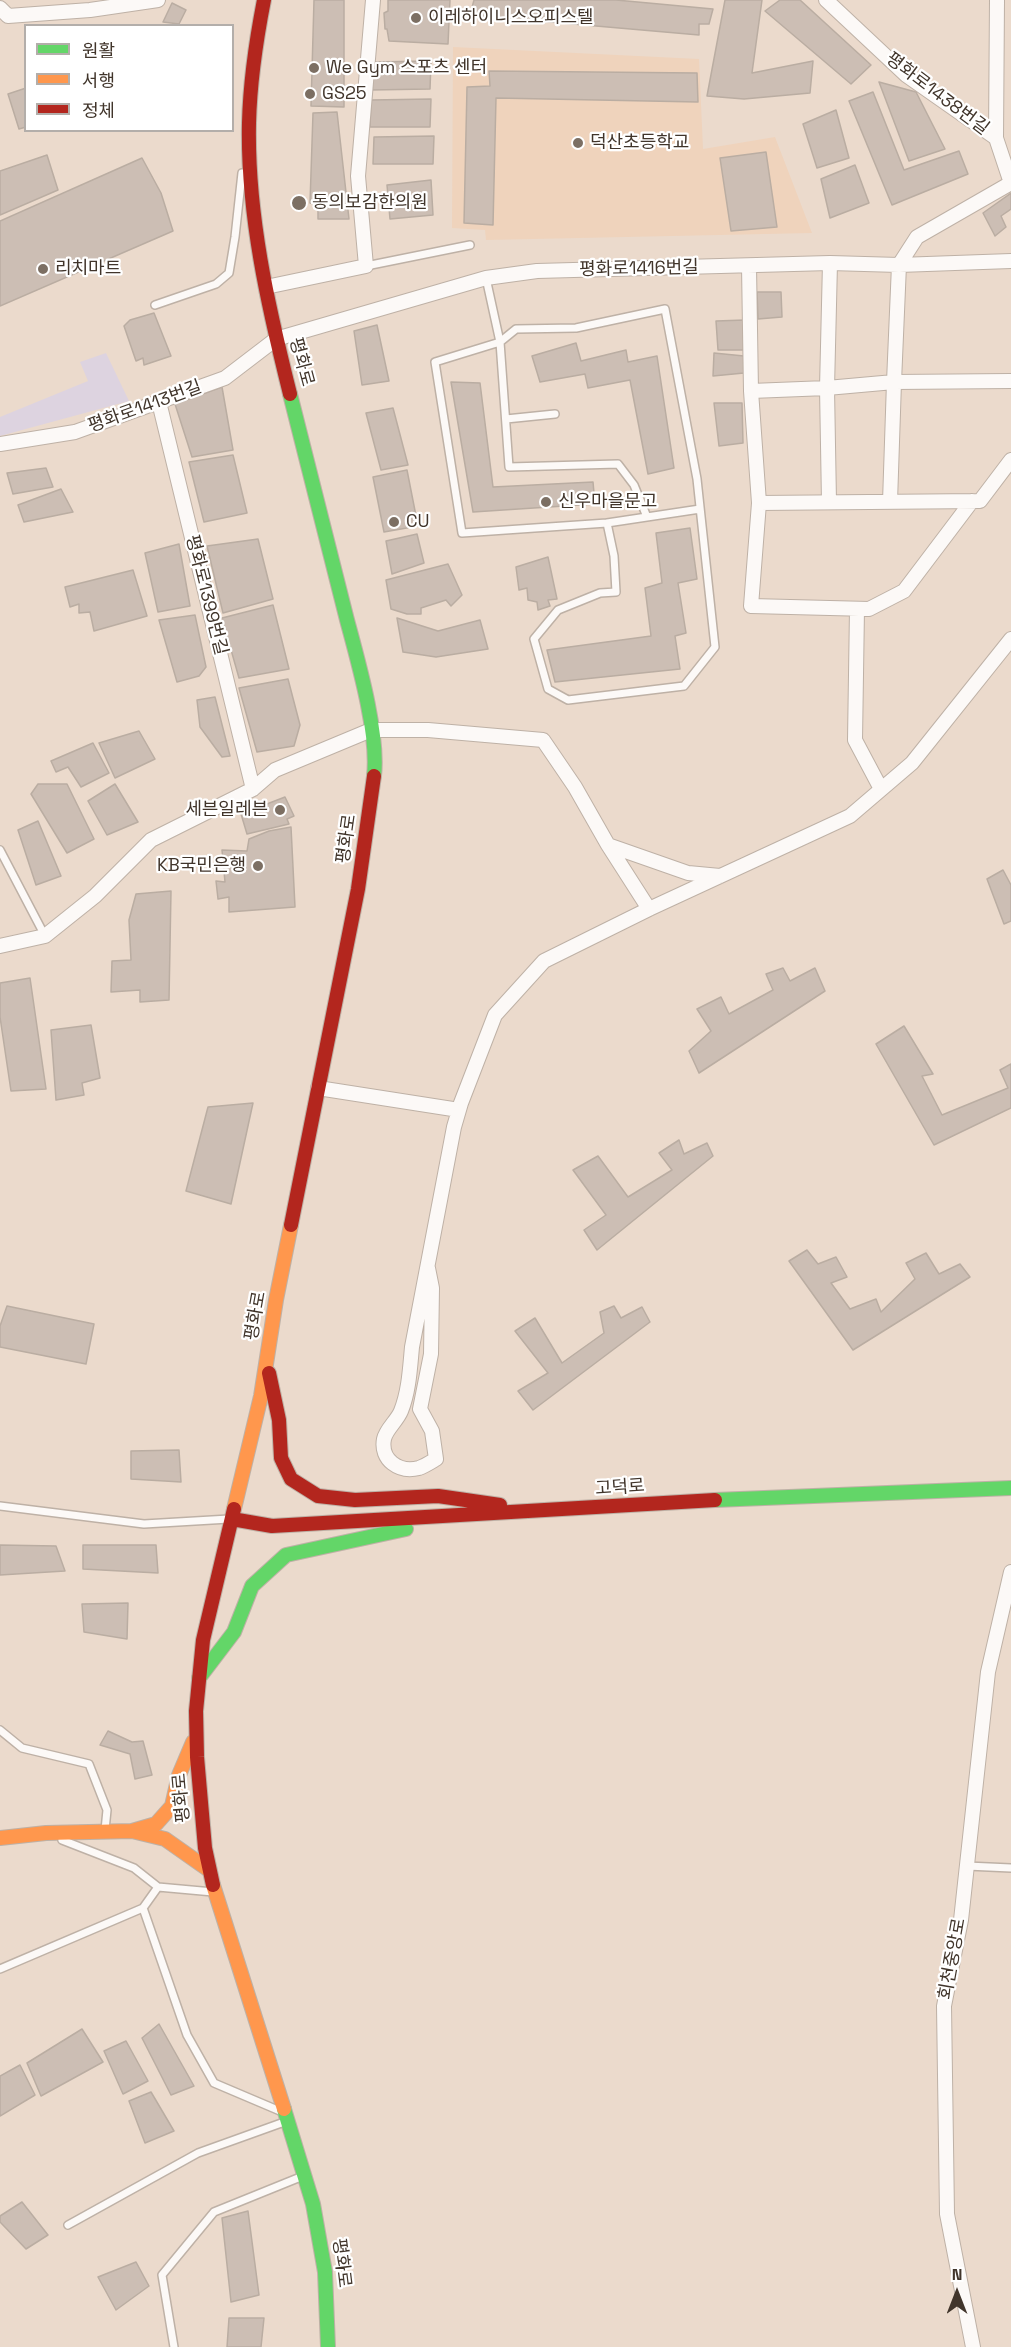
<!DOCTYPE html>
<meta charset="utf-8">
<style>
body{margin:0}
#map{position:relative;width:1011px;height:2347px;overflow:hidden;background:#ebdacc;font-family:"Space Grotesk","Noto Sans KR",sans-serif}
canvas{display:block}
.legend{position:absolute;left:24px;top:24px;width:210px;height:108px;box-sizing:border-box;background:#fff;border:2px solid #b3aeaa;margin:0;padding:8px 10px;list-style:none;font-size:18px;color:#41352b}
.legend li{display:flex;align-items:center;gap:12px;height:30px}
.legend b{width:30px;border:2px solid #b3aeaa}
.north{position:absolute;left:927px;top:2263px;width:60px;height:60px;-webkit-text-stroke:4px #fff;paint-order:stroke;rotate:0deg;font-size:16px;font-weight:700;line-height:24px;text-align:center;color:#41352b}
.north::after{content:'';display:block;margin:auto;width:21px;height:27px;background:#41352b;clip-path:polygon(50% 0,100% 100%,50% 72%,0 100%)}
</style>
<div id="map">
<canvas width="1011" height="2347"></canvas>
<ul class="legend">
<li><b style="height:8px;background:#63d668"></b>원활</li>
<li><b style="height:8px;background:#ff974d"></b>서행</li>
<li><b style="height:8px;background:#b3261e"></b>정체</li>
</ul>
<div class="north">N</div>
</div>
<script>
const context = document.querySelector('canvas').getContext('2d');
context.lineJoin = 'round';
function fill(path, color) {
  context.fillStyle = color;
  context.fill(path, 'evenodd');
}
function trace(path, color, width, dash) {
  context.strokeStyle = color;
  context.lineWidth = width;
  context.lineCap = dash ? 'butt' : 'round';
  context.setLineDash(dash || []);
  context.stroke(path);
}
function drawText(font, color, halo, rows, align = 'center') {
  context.font = font + ' "Space Grotesk","Noto Sans KR",sans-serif';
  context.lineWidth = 4.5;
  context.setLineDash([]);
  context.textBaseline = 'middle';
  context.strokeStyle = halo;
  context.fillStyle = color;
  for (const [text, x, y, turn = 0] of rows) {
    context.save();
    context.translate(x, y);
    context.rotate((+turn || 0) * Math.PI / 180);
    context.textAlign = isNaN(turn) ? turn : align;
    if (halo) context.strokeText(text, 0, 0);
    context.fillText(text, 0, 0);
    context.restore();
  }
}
fill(new Path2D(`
 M 453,47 L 699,59 L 703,149 L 775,137 L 812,233 L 486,240 L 485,230 L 452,228 Z`), '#efd3bc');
fill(new Path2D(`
 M 106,353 L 129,401 L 0,436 L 0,417 L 88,381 L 80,362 Z`), '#ddd3e0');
const building = new Path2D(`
 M 314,0 L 344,0 L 344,107 L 311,106 Z
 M 388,0 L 450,0 L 448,44 L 389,41 L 387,29 L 385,29 L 384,13 L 388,11 Z
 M 474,0 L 616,0 L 713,9 L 709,24 L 699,24 L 699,35 L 470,15 Z
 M 725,0 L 762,0 L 752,73 L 813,61 L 810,93 L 744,99 L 707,96 Z
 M 780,0 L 800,0 L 871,65 L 851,84 L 765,11 Z
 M 172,3 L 186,10 L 179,24 L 163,22 Z
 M 431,61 L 430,89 L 370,90 L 371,62 Z
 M 489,71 L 697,73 L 698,102 L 496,98 L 493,225 L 464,223 L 467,87 L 490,86 Z
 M 879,82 L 916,92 L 945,149 L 909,161 Z
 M 26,88 L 26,127 L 19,129 L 8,94 Z
 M 873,92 L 904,170 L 959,151 L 968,174 L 892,205 L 849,101 Z
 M 431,99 L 430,127 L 370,127 L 371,100 Z
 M 836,110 L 849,158 L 817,168 L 803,124 Z
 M 337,112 L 349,219 L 318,219 L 318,205 L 310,203 L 313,113 Z
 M 434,136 L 433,164 L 373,164 L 374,137 Z
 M 766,152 L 777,227 L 731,231 L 720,158 Z
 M 47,155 L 58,190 L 0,215 L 0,171 Z
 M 142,158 L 161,193 L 173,231 L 0,306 L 0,221 Z
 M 855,165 L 869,203 L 830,218 L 821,179 Z
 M 431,180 L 433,215 L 390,219 L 387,185 Z
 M 1011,193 L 1011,209 L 1001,216 L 1006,227 L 995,236 L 983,213 Z
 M 757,292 L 781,292 L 782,317 L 758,319 Z
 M 154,313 L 171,356 L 144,365 L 143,358 L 136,361 L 124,326 L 130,320 Z
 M 745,320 L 746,350 L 718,350 L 716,321 Z
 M 377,325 L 389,381 L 362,385 L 354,331 Z
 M 576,343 L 581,361 L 626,350 L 628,362 L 657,356 L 674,468 L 648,474 L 630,380 L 588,388 L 585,374 L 540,382 L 532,356 Z
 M 714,353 L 744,356 L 744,373 L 713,376 Z
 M 451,382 L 480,383 L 493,487 L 593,482 L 595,504 L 473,512 Z
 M 222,387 L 233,450 L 192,457 L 175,404 Z
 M 714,403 L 742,403 L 743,443 L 719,446 Z
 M 393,408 L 408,465 L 381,470 L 366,413 Z
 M 233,455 L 247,513 L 204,522 L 189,462 Z
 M 46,468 L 53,487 L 13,494 L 7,473 Z
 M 407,470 L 418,526 L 384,532 L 373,477 Z
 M 61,489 L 73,512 L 24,522 L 18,505 Z
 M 690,528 L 697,579 L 678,583 L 686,633 L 675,636 L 680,669 L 555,682 L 547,650 L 651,636 L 645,588 L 662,583 L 656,533 Z
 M 417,534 L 424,563 L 392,574 L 386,541 Z
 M 258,539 L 273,599 L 223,613 L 207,546 Z
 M 179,544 L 190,606 L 158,612 L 145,553 Z
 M 548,557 L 557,599 L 548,600 L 550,606 L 538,610 L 537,602 L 528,600 L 527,588 L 519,590 L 516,567 Z
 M 448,564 L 462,595 L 451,606 L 446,600 L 421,608 L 421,614 L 407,614 L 391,609 L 386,580 Z
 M 133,570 L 147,616 L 94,631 L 90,612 L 79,613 L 79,604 L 70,607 L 65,587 Z
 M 273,605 L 289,669 L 239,678 L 222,618 Z
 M 195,615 L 206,667 L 199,676 L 177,682 L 159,620 Z
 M 397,618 L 438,631 L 480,620 L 488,649 L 436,657 L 403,652 Z
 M 288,679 L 300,725 L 294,746 L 257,752 L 239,688 Z
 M 215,697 L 230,756 L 222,757 L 200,727 L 197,700 Z
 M 139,731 L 155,759 L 115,778 L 99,743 Z
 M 93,743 L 109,773 L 81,787 L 68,767 L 56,772 L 51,761 Z
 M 38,784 L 67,784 L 94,839 L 67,853 L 31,794 Z
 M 115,784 L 138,822 L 107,835 L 88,801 Z
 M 285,797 L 294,816 L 287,819 L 289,824 L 247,834 L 241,814 Z
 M 38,821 L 61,876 L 36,885 L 18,830 Z
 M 291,827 L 295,907 L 229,912 L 229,897 L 218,899 L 216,881 L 225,882 L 222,850 L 247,851 L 249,839 L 269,831 Z
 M 1003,870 L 1011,885 L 1011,921 L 1004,924 L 987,879 Z
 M 171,891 L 169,1000 L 140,1002 L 140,990 L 111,992 L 112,961 L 131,960 L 129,920 L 136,894 Z
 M 783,968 L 790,981 L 815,968 L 825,991 L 699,1073 L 689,1051 L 711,1031 L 697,1009 L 721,997 L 729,1014 L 773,990 L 766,974 Z
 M 30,978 L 46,1089 L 11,1091 L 0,1017 L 0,983 Z
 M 91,1025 L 100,1078 L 82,1083 L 84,1095 L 56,1100 L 51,1030 Z
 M 904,1026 L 933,1074 L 922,1076 L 942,1115 L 1008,1088 L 1000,1070 L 1011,1064 L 1011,1108 L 934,1145 L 876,1044 Z
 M 253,1103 L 231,1204 L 186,1191 L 208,1107 Z
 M 679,1140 L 684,1154 L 707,1143 L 713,1156 L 597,1250 L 584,1230 L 606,1215 L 573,1170 L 598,1156 L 628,1197 L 672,1170 L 659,1153 Z
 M 807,1250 L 818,1264 L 836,1257 L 847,1277 L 831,1283 L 850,1309 L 876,1299 L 881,1312 L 915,1279 L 906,1263 L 926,1253 L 939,1274 L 960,1264 L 970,1277 L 853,1350 L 789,1261 Z
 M 7,1306 L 94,1324 L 86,1364 L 0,1347 L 0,1326 Z
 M 614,1306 L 621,1318 L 642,1307 L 650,1322 L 533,1410 L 518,1391 L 548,1373 L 515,1331 L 535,1318 L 562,1363 L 604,1333 L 600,1312 Z
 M 179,1450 L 181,1482 L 131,1479 L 131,1451 Z
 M 0,1545 L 56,1546 L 65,1571 L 0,1575 Z
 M 83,1545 L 156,1545 L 158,1573 L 83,1569 Z
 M 128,1603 L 127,1639 L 84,1632 L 82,1604 Z
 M 108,1731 L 132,1742 L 143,1741 L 152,1775 L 135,1779 L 130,1754 L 100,1745 Z
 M 159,2024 L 194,2086 L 171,2095 L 142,2038 Z
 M 82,2029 L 103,2062 L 41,2096 L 27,2063 Z
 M 126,2041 L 148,2081 L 123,2094 L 104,2051 Z
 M 20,2065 L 35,2095 L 0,2116 L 0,2076 Z
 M 151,2092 L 174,2131 L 145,2143 L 129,2101 Z
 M 22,2202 L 48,2235 L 26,2249 L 0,2222 L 0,2216 Z
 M 248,2211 L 259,2295 L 231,2302 L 222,2218 Z
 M 136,2262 L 149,2286 L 116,2310 L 98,2277 Z
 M 229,2318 L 264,2318 L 261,2347 L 227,2347 Z`);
fill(building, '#ccbeb4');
trace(building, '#baada2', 1.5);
const lane = new Path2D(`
 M 366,266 L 470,245
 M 486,278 L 500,342 L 509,467 L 618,464 L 634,485 L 647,517
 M 155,305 L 216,284 L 229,273 L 235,237 L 242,173
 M 506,419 L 555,414
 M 607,523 L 614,556 L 616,592 L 600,593 L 558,610 L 534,639 L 548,689 L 568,700 L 684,686 L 715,647 L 697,479 L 665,309 L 576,328 L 516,329 L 500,342 L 435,362 L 462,533 L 607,523 L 700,509
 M 0,850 L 45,936
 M 0,1506 L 144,1524 L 229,1519
 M 0,1730 L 22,1748 L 89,1764 L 107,1810 L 105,1830
 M 62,1840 L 134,1868 L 158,1887 L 213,1892
 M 967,1866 L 1011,1868
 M 143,1908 L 187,2035 L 214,2083 L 280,2111
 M 0,1969 L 143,1908 L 158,1887
 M 68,2225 L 198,2153 L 287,2121
 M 174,2347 L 162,2275 L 214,2212 L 303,2176`);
const street = new Path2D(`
 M 826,0 L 906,75 L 996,138
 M 997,0 L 996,138 L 1011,183
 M 0,8 L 8,16 L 90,10 L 158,0
 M 749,266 L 751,391 L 827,388 L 830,263
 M 266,287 L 366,266 L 358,176 L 373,0
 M 751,391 L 759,503 L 980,501 L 1011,460
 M 159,402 L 253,789
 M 0,444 L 75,432 L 225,378 L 276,339 L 486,278 L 537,271 L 830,263 L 899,265 L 1011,261
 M 829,502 L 827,388 L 894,382 L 899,265 L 917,237 L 1011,183
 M 890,502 L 894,382 L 1011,381
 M 759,503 L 751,606 L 869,609 L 904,591 L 972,501
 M 857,609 L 855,740 L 881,789
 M 608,845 L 649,909
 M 0,946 L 45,936 L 95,896 L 151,840 L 253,789 L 275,770 L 371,730 L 428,730 L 543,740 L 575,787 L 608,845 L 688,873 L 720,876
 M 318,1088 L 459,1110
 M 428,1268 L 432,1288 L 431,1354 L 420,1409 L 432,1431 L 436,1459 C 431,1462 425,1466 419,1468 C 399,1473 380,1460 384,1439 C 386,1429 397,1421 401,1411 C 409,1391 410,1368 412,1347 L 454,1127 L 461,1103 L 495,1015 L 544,961 L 649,909 L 850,816 L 912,763 L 1011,639
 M 973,2347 L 947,2214 L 944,2006 L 961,1920 L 988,1672 L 1011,1572`);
const fast = new Path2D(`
 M 290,394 C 309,470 328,545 347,620 C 358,661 379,734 374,776
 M 715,1500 L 1011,1488
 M 199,1678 L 234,1632 L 252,1586 L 286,1555 L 406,1529
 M 284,2109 L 313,2204 L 325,2272 L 328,2347`);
const slow = new Path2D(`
 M 234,1509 L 261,1396 L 276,1300 L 291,1225
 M 132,1831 L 165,1839 L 209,1870
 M 0,1838 L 46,1833 L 132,1831 L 156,1824 L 172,1806 L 179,1775 L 193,1742
 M 213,1885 L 284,2109`);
const jam = new Path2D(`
 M 264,0 C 256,41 250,82 249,123 C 247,214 268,306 290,394
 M 291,1225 L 358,889 L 374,776
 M 269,1373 L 279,1420 L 281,1458 L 291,1479 L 318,1496 L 355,1500 L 438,1496 L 500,1505
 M 232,1519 L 272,1526 L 715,1500
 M 213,1885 L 205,1848 L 197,1757 L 196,1711 L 203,1640 L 234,1509`);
trace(lane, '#beb1a6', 10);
trace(street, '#beb1a6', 16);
trace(fast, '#beb1a6', 16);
trace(slow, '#beb1a6', 16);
trace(jam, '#beb1a6', 16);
trace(lane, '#fcf9f7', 7);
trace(street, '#fcf9f7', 14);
trace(fast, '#63d668', 14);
trace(slow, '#ff974d', 14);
trace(jam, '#b3261e', 14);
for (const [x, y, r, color] of [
 [416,18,6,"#7c6f63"],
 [314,68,6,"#7c6f63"],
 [310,94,6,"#7c6f63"],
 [578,143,6,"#7c6f63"],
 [299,203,8,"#7c6f63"],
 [43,269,6,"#7c6f63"],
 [546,502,6,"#7c6f63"],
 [394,522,6,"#7c6f63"],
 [280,810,6,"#7c6f63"],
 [258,866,6,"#7c6f63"]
]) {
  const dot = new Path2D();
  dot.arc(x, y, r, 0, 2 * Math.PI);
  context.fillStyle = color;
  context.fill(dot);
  trace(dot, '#fff', 2);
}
drawText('18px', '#41352b', '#fff', [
 ["이레하이니스오피스텔",428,18],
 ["We Gym 스포츠 센터",326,68],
 ["GS25",322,94],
 ["덕산초등학교",590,143],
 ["동의보감한의원",312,203],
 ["리치마트",55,269],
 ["신우마을문고",558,502],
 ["CU",406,522],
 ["세븐일레븐",268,810,"right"],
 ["KB국민은행",246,866,"right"]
], 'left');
drawText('18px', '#41352b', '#fff', [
 ["평화로1438번길",937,94,37],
 ["평화로1416번길",639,269,-1],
 ["평화로",301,362,75],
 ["평화로1413번길",145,407,-20],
 ["평화로1399번길",206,595,76],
 ["평화로",347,839,-82],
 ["평화로",256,1316,-80],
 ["고덕로",620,1488,-4],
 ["평화로",182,1798,-95],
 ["회천중앙로",953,1959,-80],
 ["평화로",341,2263,83]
]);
</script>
